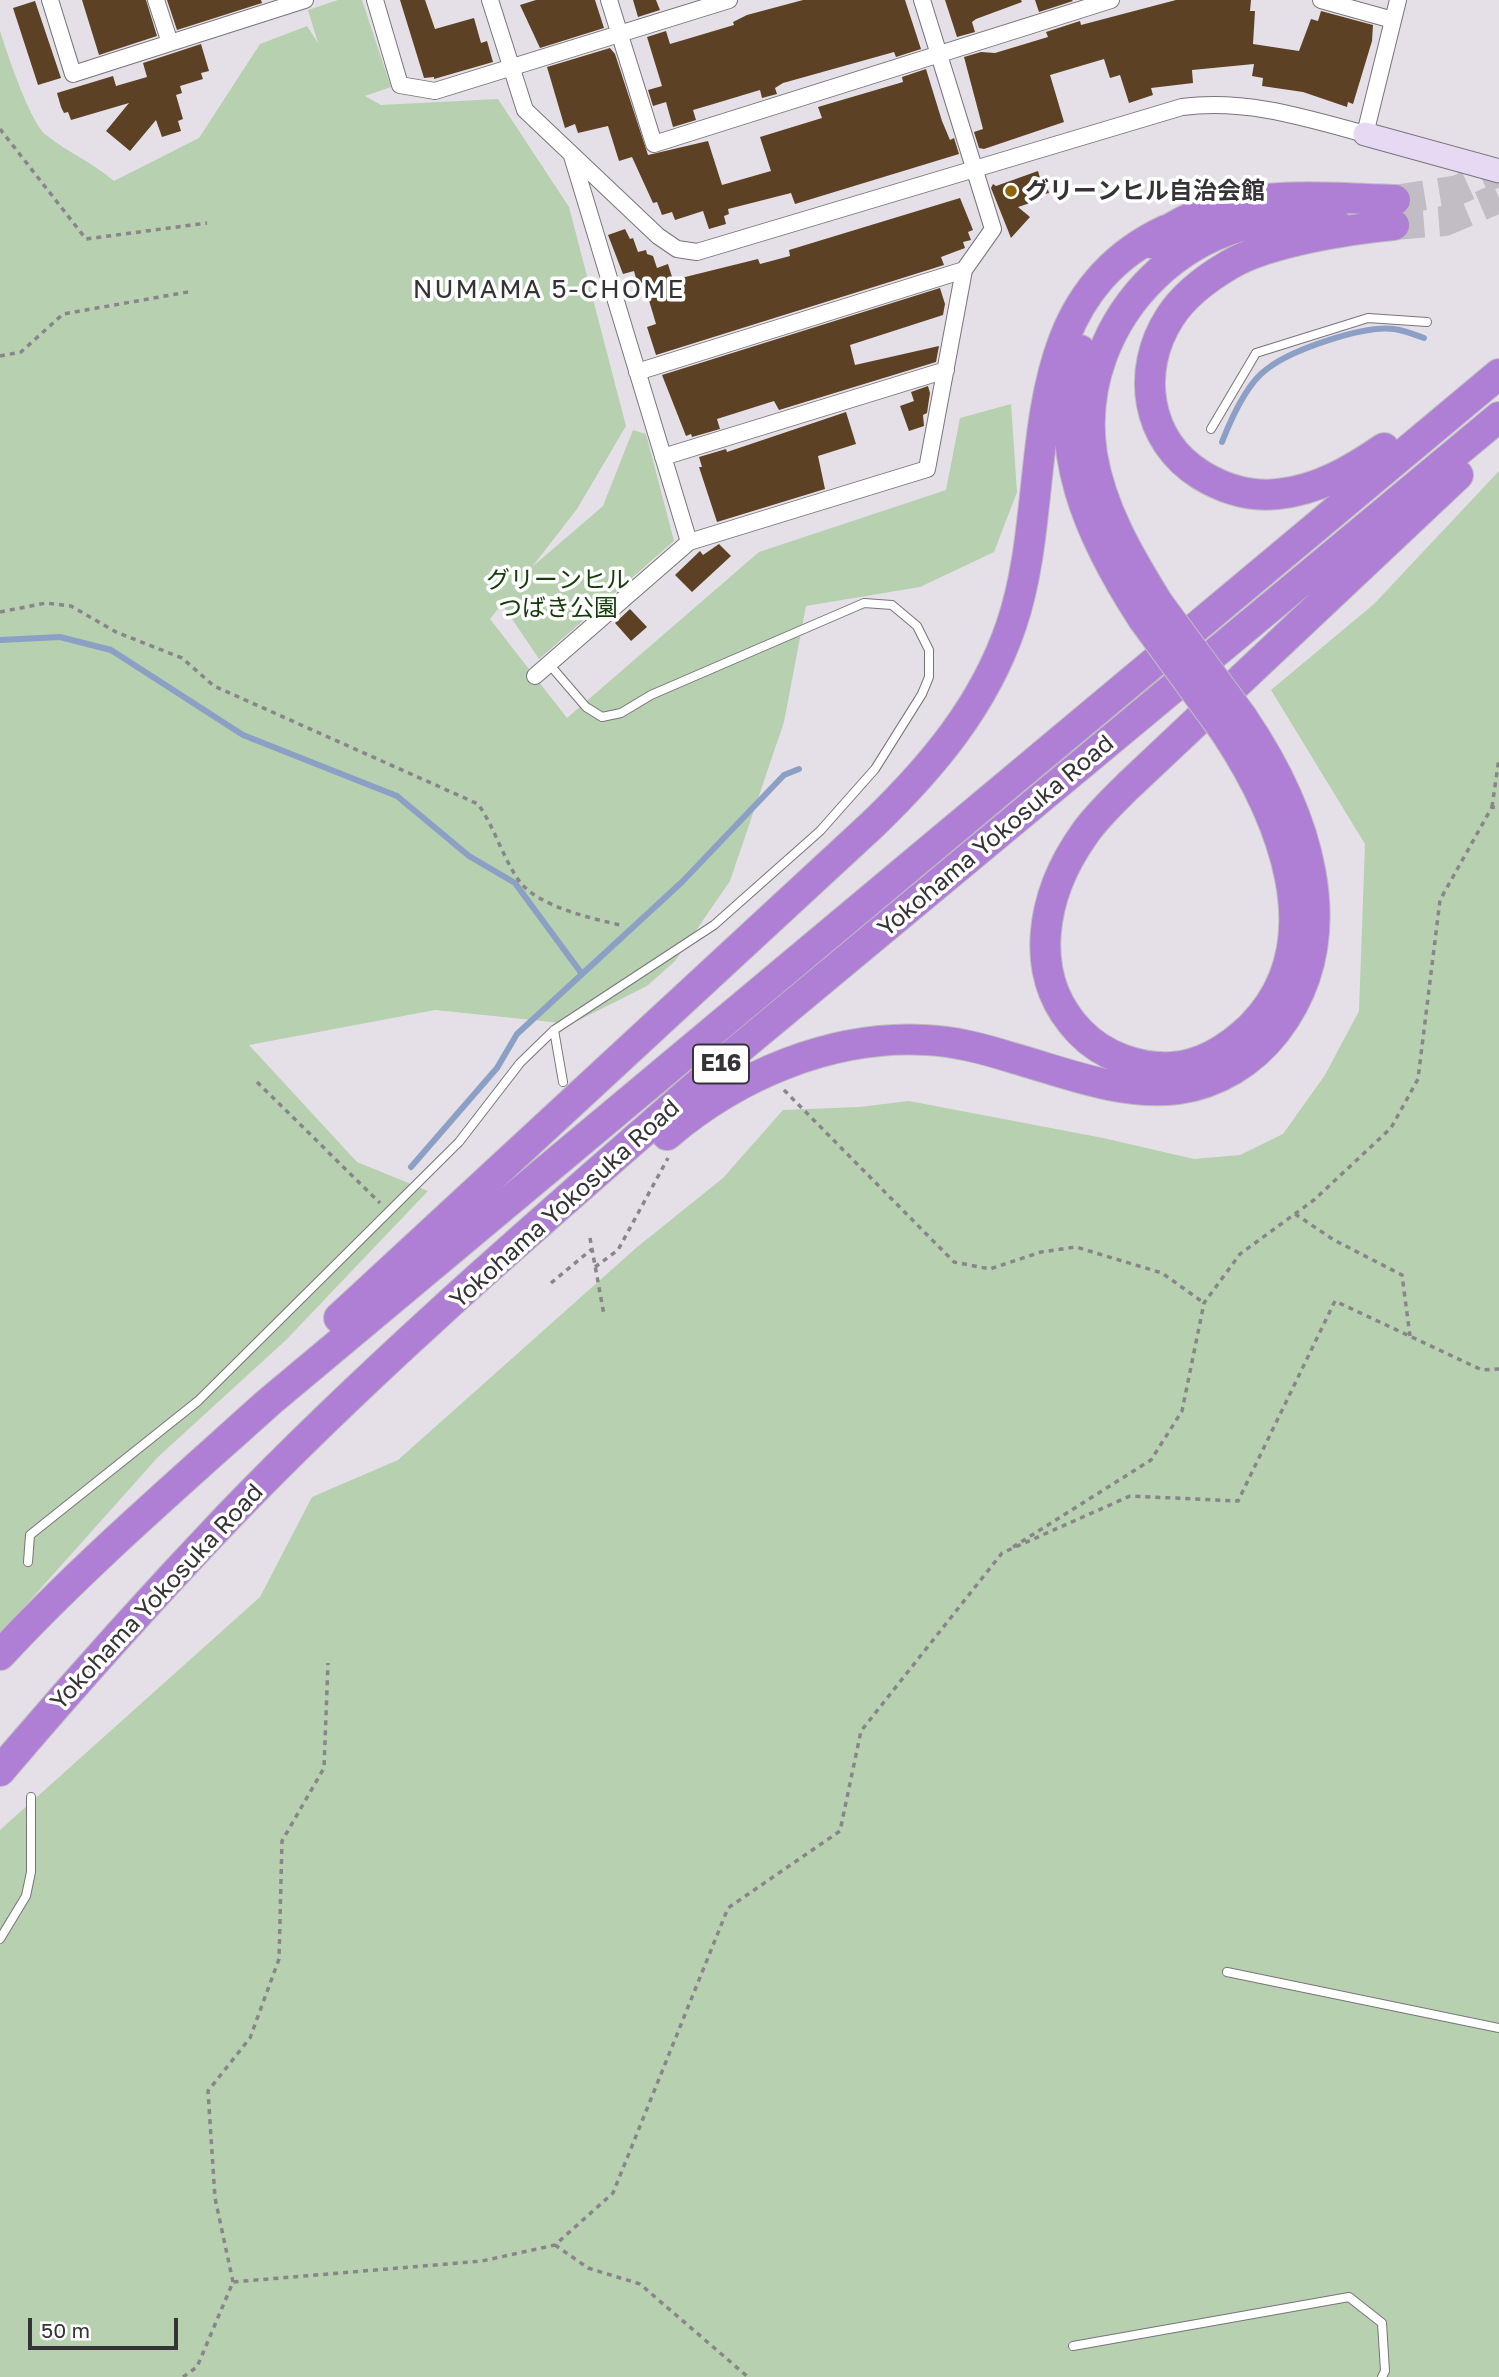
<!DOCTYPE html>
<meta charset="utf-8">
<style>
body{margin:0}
#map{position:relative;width:1499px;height:2377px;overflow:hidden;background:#e5e0e7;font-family:"Golos Text",sans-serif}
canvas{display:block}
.scale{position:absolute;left:28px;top:2318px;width:150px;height:32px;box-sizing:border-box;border:4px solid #353336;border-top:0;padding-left:9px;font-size:21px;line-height:24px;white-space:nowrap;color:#353336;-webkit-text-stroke:5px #fff;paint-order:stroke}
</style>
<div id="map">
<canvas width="1499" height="2377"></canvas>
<div class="scale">50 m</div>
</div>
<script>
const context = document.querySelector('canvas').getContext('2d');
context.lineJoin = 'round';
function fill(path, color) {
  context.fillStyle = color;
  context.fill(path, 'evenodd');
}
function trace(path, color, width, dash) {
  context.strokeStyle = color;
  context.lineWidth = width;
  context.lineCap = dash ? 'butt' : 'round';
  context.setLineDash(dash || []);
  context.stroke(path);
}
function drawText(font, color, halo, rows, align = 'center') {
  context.font = font + ' "Golos Text","Noto Sans JP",sans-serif';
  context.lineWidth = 7;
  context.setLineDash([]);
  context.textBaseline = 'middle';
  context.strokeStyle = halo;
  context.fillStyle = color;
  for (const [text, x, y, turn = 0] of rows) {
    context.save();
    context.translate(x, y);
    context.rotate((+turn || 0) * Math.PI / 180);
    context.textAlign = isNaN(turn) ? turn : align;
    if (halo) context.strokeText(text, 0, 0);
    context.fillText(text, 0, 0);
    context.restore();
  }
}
fill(new Path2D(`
 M 338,0 L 362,0 L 391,87 L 365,96 L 381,105 L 498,99 L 569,207 L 626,426 L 577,509 L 532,567 L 603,506 L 633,430 L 646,434 L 674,541 L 539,659 L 502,604 L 490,619 L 567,718 L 759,552 L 946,490 L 960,418 L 1011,404 L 1017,492 L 994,552 L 920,587 L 806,606 L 784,722 L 730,881 L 675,961 L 647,986 L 571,1024 L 435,1010 L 249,1045 L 357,1162 L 428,1191 L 286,1340 L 158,1457 L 0,1634 L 0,31 C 7,53 30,122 46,135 C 67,152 92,162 114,181 L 199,138 L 260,44 L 307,26 L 318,43 L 308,10 Z
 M 1499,471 L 1499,2377 L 0,2377 L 0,1830 L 260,1597 L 312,1497 L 398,1460 L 636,1248 L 723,1178 L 783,1110 L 859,1107 L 909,1101 L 1103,1138 L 1194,1159 L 1240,1155 L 1283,1134 L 1325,1075 L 1359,1011 L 1365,844 L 1271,690 L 1374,604 Z`), '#b6d0b0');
trace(new Path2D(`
 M 1222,442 C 1231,419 1247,383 1267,369 C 1291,350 1363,325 1394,329 C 1404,330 1415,335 1424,338
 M 0,640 L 60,637 L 111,650 L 243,735 L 397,796 L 469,856 L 515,883 L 582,974
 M 411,1167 L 497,1068 L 517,1034 L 682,882 L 784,775 L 799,769`), '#8ba0c4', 6);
fill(new Path2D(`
 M 82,0 L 146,0 L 157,36 L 99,55 Z
 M 167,0 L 261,0 L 262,3 L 177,30 Z
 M 400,0 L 425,0 L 435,29 L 474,18 L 481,43 L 487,41 L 493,62 L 434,79 L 434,77 L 424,78 Z
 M 536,0 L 595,0 L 604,28 L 540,48 L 520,5 Z
 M 633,0 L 656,0 L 660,10 L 638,17 Z
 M 803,0 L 905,0 L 921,49 L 896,57 L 894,52 L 783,83 L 775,88 L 777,94 L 762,98 L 760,90 L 710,105 L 693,110 L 696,120 L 673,127 L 666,102 L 653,106 L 648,90 L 662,86 L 647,37 L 666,31 L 670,44 L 734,25 L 733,22 L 747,15 Z
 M 945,0 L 1021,0 L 1022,2 L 976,19 L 972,22 L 975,32 L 957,37 Z
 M 1035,0 L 1072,0 L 1073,1 L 1039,12 Z
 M 1176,0 L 1251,0 L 1250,11 L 1255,11 L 1253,44 L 1299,51 L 1311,19 L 1318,21 L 1321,11 L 1373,25 L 1372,41 L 1353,104 L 1348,102 L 1347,107 L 1303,92 L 1262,86 L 1263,78 L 1252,76 L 1254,64 L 1192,70 L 1193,83 L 1151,88 L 1153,95 L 1129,103 L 1120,75 L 1110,78 L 1104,59 L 1050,75 L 1064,122 L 984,149 L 979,148 L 974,132 L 983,129 L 964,57 L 981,52 L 995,53 L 1048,37 L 1046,32 L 1080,21 L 1081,25 Z
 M 35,1 L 61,78 L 38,85 L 13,8 Z
 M 201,44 L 209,71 L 201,73 L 203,79 L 180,86 L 182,93 L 176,95 L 183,119 L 178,121 L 181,131 L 162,137 L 156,120 L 130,151 L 106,131 L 129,103 L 71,120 L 68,112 L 64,113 L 61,107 L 57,93 L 113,76 L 116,86 L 147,77 L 143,63 Z
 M 610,48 L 615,54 L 648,155 L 708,141 L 722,185 L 771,171 L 760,137 L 822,118 L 818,107 L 903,82 L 902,77 L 926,69 L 942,121 L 950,140 L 954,138 L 959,154 L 795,204 L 791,193 L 728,209 L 729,214 L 724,216 L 726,224 L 709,229 L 703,211 L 675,220 L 672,212 L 662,215 L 657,202 L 653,203 L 632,157 L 619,161 L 608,126 L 578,133 L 575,124 L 565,128 L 547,67 Z
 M 1038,171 L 1040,178 L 1044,177 L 1049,193 L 1041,195 L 1042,199 L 1018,207 L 1030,217 L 1011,238 L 991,188 L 993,184 L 996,186 Z
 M 960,198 L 973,230 L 968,232 L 971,240 L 963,242 L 965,248 L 941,257 L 944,265 L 656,355 L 647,327 L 656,324 L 645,287 L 639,289 L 634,271 L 623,274 L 608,235 L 625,229 L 630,239 L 633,238 L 638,252 L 646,250 L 647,254 L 653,256 L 657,268 L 668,264 L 673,280 L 758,259 L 760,264 L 790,256 L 789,250 Z
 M 940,288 L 945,304 L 943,315 L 850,345 L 855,365 L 939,346 L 936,362 L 779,410 L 774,401 L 717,419 L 720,429 L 692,437 L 691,434 L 686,436 L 662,375 Z
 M 928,386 L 930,393 L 927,413 L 923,415 L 924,426 L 909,431 L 900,406 L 914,401 L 911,392 Z
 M 846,412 L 856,444 L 818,456 L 825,489 L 717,522 L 699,467 L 702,467 L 699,457 L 726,449 L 727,452 Z
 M 719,544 L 731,556 L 692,592 L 675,575 L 700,551 L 703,555 Z
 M 630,609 L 647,627 L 631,641 L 615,623 Z`), '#5c4124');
trace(new Path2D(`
 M 1395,200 L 1458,190 L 1499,171
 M 1394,225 L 1445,221 L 1499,198`), '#c2bdc4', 30, [30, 15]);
const lane = new Path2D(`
 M 1211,429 L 1256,353 L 1368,318 L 1427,322
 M 554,1030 L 563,1082
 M 28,1562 L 30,1535 L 198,1401 L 459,1142 L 520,1063 L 554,1030 L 714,925 L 820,831 L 875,769 L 922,694 L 929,677 L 929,650 L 917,626 L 892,605 L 864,603 L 651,695 L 621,713 L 602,717 L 586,707 L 549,664
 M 0,1939 L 26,1896 L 31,1872 L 31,1797
 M 1227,1972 L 1499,2028
 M 1073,2346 L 1349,2297 L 1382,2323 L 1385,2371 L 1382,2377`);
const street = new Path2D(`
 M 50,0 L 73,74 L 305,0
 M 156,0 L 170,43
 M 375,0 L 400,85 L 435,91 L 729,0
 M 490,0 L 525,110 L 658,236 L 677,249 L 697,252 L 1182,107 C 1246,99 1303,117 1365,134 L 1398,0
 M 609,0 L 654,144 L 1111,0
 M 1321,0 L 1393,20
 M 572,156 L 689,542
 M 637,372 L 964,270
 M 663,457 L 946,370
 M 535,676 L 689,542 L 927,469 L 964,270 L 993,229 L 922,0`);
const secondary = new Path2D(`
 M 1365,134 L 1499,171`);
const highway = new Path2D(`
 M 1151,243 C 1218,185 1313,198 1395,200
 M 1080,350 C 1048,448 1091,539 1143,619
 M 1384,448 C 1352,470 1318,490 1278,494 C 1251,497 1224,489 1201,475 C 1146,441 1135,371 1170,317 C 1184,295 1207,278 1229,265 C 1267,242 1350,229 1394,225
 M 1158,603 C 1129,556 1101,509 1092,454 C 1071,317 1200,192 1336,224
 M 1224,730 C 1279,813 1336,942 1251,1027 C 1229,1048 1203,1065 1172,1067 C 1139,1069 1103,1056 1080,1032 C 1025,975 1042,893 1085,833 C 1097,816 1113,801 1128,786 L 1458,475
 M 667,1135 C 737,1075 832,1035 925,1040 C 955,1041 984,1049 1013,1058 C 1066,1073 1122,1096 1178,1089 C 1217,1084 1252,1062 1276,1031 C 1351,933 1304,808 1242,717
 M 339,1318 L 873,824 C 933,766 984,705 1011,626 C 1058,490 1007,304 1166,230
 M 0,1655 C 84,1565 178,1484 269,1402 L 1499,374
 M 0,1771 C 74,1684 150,1599 229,1516 C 385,1354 558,1207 727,1059 L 1499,417`);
trace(lane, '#79747b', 10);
trace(street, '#79747b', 18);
trace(secondary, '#79747b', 25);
trace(highway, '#bebebf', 32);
trace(new Path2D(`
 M 0,129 L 86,239 L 207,223
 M 0,356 L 21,352 L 63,314 L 188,292
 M 0,612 L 46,603 L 71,606 L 116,632 L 182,658 L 214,686 L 478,804 C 495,828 503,859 520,882 C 540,907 590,918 620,925
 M 1492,807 L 1499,758
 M 257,1082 L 380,1203
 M 784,1090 L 954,1262 L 990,1269 L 1041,1252 L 1076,1247 L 1162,1273 L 1204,1303
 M 1295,1214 L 1334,1240 L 1402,1275 L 1410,1336
 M 590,1238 L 604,1315
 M 595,1267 L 618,1250 L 668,1158
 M 551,1283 L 592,1249
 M 1013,1547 L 1151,1460 L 1182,1411 L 1204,1303 L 1240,1254 L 1314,1200 L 1391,1128 L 1418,1079 L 1440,900 L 1492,807 L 1499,808
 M 555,2245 L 588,2268 L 640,2284 L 748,2377
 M 233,2282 L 215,2198 L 208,2091 L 250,2038 L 279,1959 L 282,1841 L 324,1768 L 328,1663
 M 183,2377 L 197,2367 L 233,2282 L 482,2261 L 555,2245 L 613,2193 L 728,1908 L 840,1831 L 861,1731 L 1002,1553 L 1130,1496 L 1238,1501 L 1335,1301 L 1482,1370 L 1499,1369`), '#89858a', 3.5, [5, 5]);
trace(lane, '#fff', 8);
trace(street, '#fff', 16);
trace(secondary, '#e7d9f3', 23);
trace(highway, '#af7fd6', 30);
const highwayBridge = new Path2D(`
 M 1158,603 L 1242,717
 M 1143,619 L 1224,730`);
trace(highwayBridge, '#bebebf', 32, []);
trace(highwayBridge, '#af7fd6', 30);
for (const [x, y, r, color] of [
 [1011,191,7,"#8f660c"]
]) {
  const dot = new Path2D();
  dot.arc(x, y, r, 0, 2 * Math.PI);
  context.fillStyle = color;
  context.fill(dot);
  trace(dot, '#fff', 2.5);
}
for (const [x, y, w] of [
 [721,1064,56]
]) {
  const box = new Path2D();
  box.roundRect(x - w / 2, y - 19.5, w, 39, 5);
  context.fillStyle = '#fff';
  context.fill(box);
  trace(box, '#353336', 2);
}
drawText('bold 23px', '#353336', null, [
 ["E16",721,1064]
]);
drawText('bold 24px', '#353336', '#fff', [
 ["グリーンヒル自治会館",1025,191]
], 'left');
drawText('24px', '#153b0a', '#fff', [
 ["グリーンヒル",558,580],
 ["つばき公園",558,608]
]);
drawText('24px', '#353336', '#fff', [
 ["Yokohama Yokosuka Road",996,836,-40],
 ["Yokohama Yokosuka Road",565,1204,-42],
 ["Yokohama Yokosuka Road",157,1597,-47]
]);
context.letterSpacing = '2px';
drawText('26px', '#353336', '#fff', [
 ["NUMAMA 5-CHOME",549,290]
]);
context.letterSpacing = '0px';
</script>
